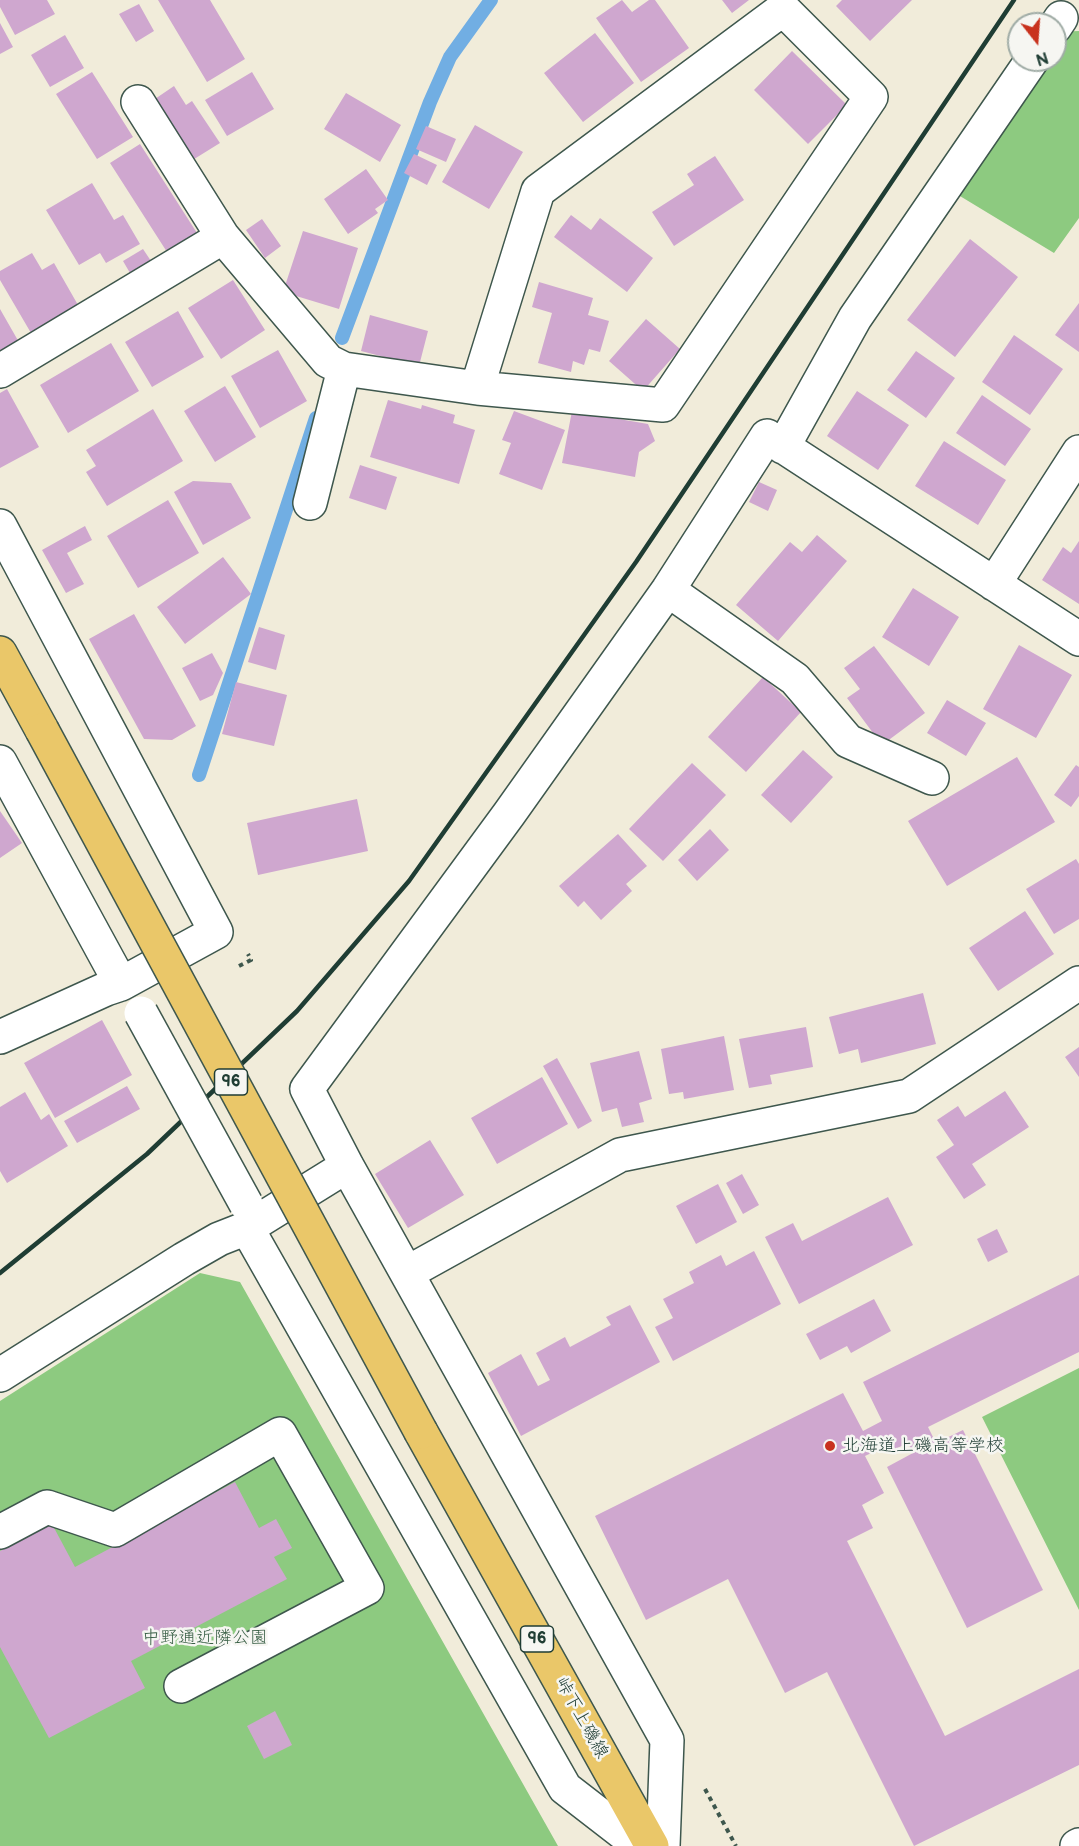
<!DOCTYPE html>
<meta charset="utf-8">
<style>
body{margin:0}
#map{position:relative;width:1079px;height:1846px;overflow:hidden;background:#f1ecda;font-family:"Balsamiq Sans",sans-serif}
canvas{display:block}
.north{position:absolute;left:1007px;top:12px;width:60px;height:60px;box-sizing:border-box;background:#f6f6f2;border:2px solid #a0aca6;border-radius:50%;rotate:163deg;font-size:16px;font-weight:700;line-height:24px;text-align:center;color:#1f3d34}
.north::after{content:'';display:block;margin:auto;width:21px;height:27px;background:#c8321e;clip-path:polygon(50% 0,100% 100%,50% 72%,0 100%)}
</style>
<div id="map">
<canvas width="1079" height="1846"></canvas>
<div class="north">N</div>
</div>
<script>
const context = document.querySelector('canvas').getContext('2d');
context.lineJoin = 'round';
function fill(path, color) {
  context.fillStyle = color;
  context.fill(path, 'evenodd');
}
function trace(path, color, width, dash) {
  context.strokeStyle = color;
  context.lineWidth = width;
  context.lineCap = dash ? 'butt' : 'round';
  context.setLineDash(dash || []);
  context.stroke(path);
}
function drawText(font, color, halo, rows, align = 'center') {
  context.font = font + ' "Balsamiq Sans","Klee One",sans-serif';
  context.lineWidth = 5;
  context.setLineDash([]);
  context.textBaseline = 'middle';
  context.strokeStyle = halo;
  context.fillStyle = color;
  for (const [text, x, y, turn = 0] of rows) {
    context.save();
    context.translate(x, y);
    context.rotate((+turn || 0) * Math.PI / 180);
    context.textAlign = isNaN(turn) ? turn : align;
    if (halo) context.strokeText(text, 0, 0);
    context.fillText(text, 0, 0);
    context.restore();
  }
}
fill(new Path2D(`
 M 1079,31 L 1079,218 L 1054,253 L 950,190 L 1033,60 L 1055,60 L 1055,32 Z
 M 200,1273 L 240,1282 L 558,1846 L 0,1846 L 0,1401 Z
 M 1079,1368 L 1079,1610 L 982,1417 Z`), '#8dca80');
trace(new Path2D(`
 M 342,338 L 430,102 L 450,57 L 491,0
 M 199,775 L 316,418`), '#71aee3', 14);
fill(new Path2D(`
 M 0,0 L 47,0 L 55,14 L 15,35 L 0,7 Z
 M 158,0 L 210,0 L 245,59 L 207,82 Z
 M 622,0 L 632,12 L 649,0 L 655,0 L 689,48 L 641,82 L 596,18 Z
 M 722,0 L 749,0 L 732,13 Z
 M 842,0 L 912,0 L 870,41 L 836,6 Z
 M 139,4 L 154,31 L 136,42 L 119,14 Z
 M 0,23 L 13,47 L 0,54 Z
 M 595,33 L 634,83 L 583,122 L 544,73 Z
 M 65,35 L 84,68 L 50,87 L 31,55 Z
 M 792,51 L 847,105 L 808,144 L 754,90 Z
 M 92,72 L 133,137 L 97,159 L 56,94 Z
 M 252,72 L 274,109 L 227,136 L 205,100 Z
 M 174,86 L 186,105 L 192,101 L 220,143 L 191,161 L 152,101 Z
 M 346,93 L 401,125 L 380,162 L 324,129 Z
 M 475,125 L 523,152 L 489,209 L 442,182 Z
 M 426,126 L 456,139 L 446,162 L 416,149 Z
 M 140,144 L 197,233 L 167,252 L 110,163 Z
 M 414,154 L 437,165 L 427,185 L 404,173 Z
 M 715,156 L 744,200 L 674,246 L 652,212 L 694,185 L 687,174 Z
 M 366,169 L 388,200 L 375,209 L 378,213 L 348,234 L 324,199 Z
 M 92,183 L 114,220 L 123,215 L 140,244 L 106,263 L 100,253 L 79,265 L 46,210 Z
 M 571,215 L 591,230 L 600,218 L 653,258 L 627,292 L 554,237 Z
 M 262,219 L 281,246 L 265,258 L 246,230 Z
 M 303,231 L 358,248 L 339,309 L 283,292 Z
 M 970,239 L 1018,277 L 955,357 L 907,320 Z
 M 143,249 L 151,261 L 130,273 L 123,261 Z
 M 32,253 L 42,270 L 54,263 L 78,305 L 31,333 L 0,280 L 0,271 Z
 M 233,280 L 265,330 L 221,359 L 188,308 Z
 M 539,282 L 593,298 L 588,315 L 609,321 L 600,352 L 589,349 L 584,365 L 573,361 L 571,372 L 538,363 L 552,313 L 532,307 Z
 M 1079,303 L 1079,352 L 1055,335 Z
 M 0,309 L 20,344 L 0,355 Z
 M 178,311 L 204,357 L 152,387 L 125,342 Z
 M 370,315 L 428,331 L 419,366 L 361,351 Z
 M 646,319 L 680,349 L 643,391 L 609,361 Z
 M 1014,335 L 1063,369 L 1030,415 L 982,382 Z
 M 111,343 L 139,391 L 68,433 L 40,385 Z
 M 278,350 L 307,401 L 260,428 L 231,376 Z
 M 916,351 L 955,378 L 926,418 L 887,390 Z
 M 225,386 L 256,437 L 215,462 L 184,411 Z
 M 7,389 L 39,447 L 0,468 L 0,393 Z
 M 857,391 L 909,425 L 878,470 L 827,436 Z
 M 982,395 L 1031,429 L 1005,466 L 956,433 Z
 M 388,400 L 421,409 L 422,405 L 455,415 L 453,423 L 475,430 L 459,484 L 370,457 Z
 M 153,409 L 183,461 L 107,506 L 86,472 L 96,466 L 86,450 Z
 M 514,411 L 565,430 L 542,490 L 499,474 L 511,443 L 502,440 Z
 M 572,411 L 648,424 L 655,441 L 639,452 L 635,477 L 562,463 Z
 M 944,441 L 1006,480 L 978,525 L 915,486 Z
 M 360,465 L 397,477 L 386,510 L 349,498 Z
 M 193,481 L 231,483 L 251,518 L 203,545 L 174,492 Z
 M 759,482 L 777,490 L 768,511 L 749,502 Z
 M 168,500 L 199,553 L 138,588 L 107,536 Z
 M 85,526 L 92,540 L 67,553 L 84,584 L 66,593 L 42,550 Z
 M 817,535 L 847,561 L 778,641 L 736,605 L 790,542 L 802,552 Z
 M 1079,541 L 1079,604 L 1042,580 L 1063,547 L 1071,553 Z
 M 223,557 L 251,594 L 185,644 L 157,607 Z
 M 913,588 L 959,617 L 929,666 L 882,637 Z
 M 134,614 L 196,726 L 172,740 L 144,739 L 89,639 Z
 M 259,627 L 285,635 L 276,670 L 248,662 Z
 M 1019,645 L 1072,675 L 1036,738 L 983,709 Z
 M 874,646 L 925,713 L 882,745 L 847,698 L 860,689 L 844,668 Z
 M 212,653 L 223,673 L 213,695 L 200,701 L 182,668 Z
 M 763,677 L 801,712 L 746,772 L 708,737 Z
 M 236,682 L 287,695 L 274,746 L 222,734 Z
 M 947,700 L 986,723 L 966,756 L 927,733 Z
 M 803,750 L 833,777 L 791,823 L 761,795 Z
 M 1017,757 L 1055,822 L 947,886 L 908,821 Z
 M 692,763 L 726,795 L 663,861 L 629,829 Z
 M 1076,765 L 1079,767 L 1079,796 L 1071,807 L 1054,795 Z
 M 357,799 L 368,851 L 258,875 L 247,823 Z
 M 0,811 L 22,843 L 0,858 Z
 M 710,829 L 729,850 L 697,881 L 678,860 Z
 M 618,834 L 647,866 L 626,884 L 632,891 L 601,920 L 584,901 L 578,907 L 559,886 Z
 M 1076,859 L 1079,864 L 1079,919 L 1054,934 L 1026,889 Z
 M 1025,911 L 1054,954 L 998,991 L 969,948 Z
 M 923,993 L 936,1044 L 861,1063 L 858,1049 L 839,1054 L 829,1017 Z
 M 102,1020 L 132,1075 L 55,1118 L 24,1063 Z
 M 806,1027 L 813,1067 L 770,1075 L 772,1084 L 749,1088 L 739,1039 Z
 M 724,1036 L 734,1090 L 684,1099 L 683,1092 L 669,1094 L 661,1049 Z
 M 1079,1047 L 1079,1077 L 1065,1057 Z
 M 639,1051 L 652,1099 L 639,1103 L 644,1122 L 622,1127 L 617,1108 L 602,1112 L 590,1063 Z
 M 557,1058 L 592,1121 L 578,1129 L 543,1066 Z
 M 542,1077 L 568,1124 L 497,1164 L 471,1118 Z
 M 127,1086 L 140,1109 L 77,1143 L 64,1121 Z
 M 1005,1091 L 1029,1127 L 972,1164 L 986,1185 L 964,1199 L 936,1157 L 954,1145 L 937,1120 L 958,1106 L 965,1117 Z
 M 25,1092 L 41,1120 L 49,1114 L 68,1146 L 7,1183 L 0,1171 L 0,1107 Z
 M 430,1140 L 464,1195 L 408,1228 L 375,1174 Z
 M 742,1174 L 759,1205 L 743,1214 L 726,1183 Z
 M 718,1184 L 737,1222 L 696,1244 L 676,1206 Z
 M 888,1197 L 913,1245 L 799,1304 L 765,1237 L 793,1223 L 802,1241 Z
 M 997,1229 L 1008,1252 L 988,1262 L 977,1239 Z
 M 754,1251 L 781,1304 L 673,1361 L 655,1327 L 673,1318 L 663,1299 L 694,1283 L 689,1272 L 721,1255 L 726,1266 Z
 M 1079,1275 L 1079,1352 L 928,1427 L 936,1443 L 963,1430 L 1043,1590 L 967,1628 L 887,1467 L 913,1453 L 908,1443 L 895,1449 L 892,1443 L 865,1456 L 884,1493 L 862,1505 L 873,1528 L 847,1541 L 945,1736 L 1079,1669 L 1079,1765 L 914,1846 L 827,1672 L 785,1693 L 728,1579 L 646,1620 L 595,1516 L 843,1393 L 863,1431 L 882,1421 L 863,1382 Z
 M 874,1299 L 891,1331 L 851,1353 L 847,1346 L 820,1360 L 806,1334 Z
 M 630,1305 L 660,1362 L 521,1436 L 488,1373 L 521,1354 L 538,1386 L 550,1380 L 536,1353 L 565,1337 L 570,1347 L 611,1325 L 606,1317 Z
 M 235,1482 L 259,1528 L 276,1519 L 292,1548 L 274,1557 L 287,1579 L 131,1661 L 145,1688 L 49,1738 L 0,1647 L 0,1551 L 52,1524 L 75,1567 Z
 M 275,1711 L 292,1745 L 264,1759 L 247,1726 Z`), '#cfa7cf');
const minor = new Path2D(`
 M 1055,27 L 1061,18
 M 138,102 L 223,237
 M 0,371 L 223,237 L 328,361 L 344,369 L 477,388 L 663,405 L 871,97 L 783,9 L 538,191 L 477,388
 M 783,447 L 855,318 L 1032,60
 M 310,503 L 344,369
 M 0,526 L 216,932 L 121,984 L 0,762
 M 994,584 L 1079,452
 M 668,590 L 795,679 L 848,741 L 932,778
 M 0,1037 L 106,989 L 121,984
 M 247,1228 L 565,1788 L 640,1846
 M 407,1273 L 620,1155 L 909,1096 L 1079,983
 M 0,1375 L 184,1259 L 219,1239 L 247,1228 L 347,1166
 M 0,1532 L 47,1507 L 115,1530 L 280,1434 L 367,1588 L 181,1686
 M 663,1846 L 667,1740 L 347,1166 L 307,1089 L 509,814 L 668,590 L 767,436 L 1079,639
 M 1077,1846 L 1079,1845`);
const major = new Path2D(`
 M 0,653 L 42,730
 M 421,1432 L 652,1846`);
trace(minor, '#3e574d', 36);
trace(major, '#3e574d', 36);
trace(new Path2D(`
 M 239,966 L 251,960 L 248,954
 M 705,1789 L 736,1846`), '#3e574d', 4, [4.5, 4.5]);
trace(minor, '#fff', 33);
trace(major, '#eac769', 33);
trace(new Path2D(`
 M 0,1273 L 147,1154 L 297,1011 L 409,881 L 636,562 L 1014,0`), '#1f3d34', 4.5);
const minorBridge = new Path2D(`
 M 141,1013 L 246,1204`);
const majorBridge = new Path2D(`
 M 42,730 L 421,1432`);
trace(minorBridge, '#3e574d', 36, []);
trace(majorBridge, '#3e574d', 36, []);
trace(minorBridge, '#fff', 33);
trace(majorBridge, '#eac769', 33);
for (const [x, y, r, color] of [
 [830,1446,6,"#c8321e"]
]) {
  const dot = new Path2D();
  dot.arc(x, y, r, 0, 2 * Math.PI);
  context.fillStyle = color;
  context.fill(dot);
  trace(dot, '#f6f6f2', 2);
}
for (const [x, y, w] of [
 [231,1082,33],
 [537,1639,33]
]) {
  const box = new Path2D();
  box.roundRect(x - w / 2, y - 13, w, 26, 4.5);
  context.fillStyle = '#f6f6f2';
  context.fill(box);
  trace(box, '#1f3d34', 1.5);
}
drawText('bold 16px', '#1f3d34', null, [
 ["96",231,1082],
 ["96",537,1639]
]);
drawText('18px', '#1f3d34', '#f6f6f2', [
 ["北海道上磯高等学校",842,1446]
], 'left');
drawText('18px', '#3a6047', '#f6f6f2', [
 ["中野通近隣公園",205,1638]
]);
drawText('18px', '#1f3d34', '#f6f6f2', [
 ["峠下上磯線",581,1718,61]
]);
</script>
